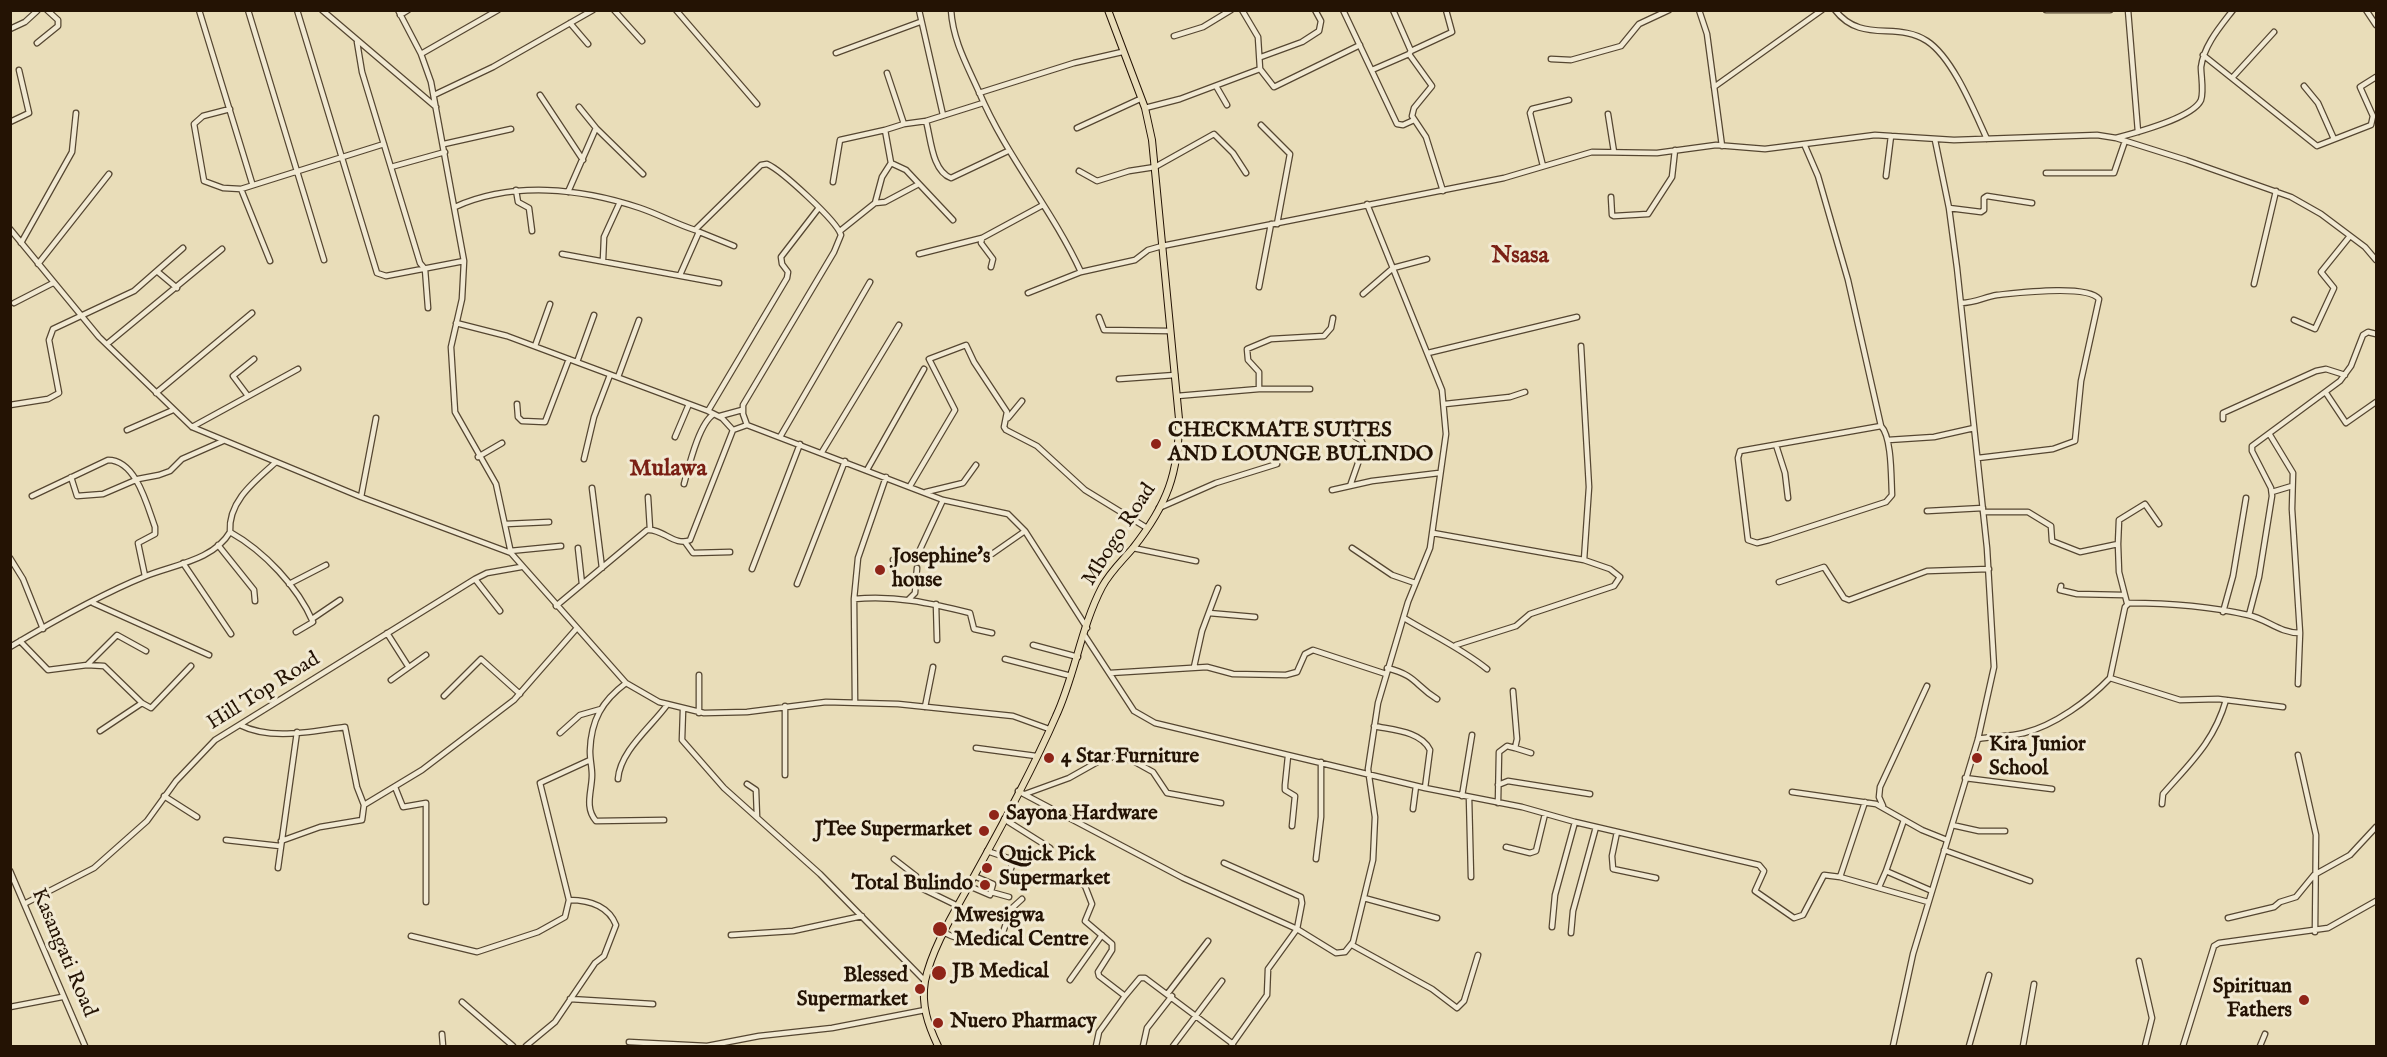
<!DOCTYPE html>
<style>
body{margin:0}
#map{position:relative;width:2387px;height:1057px;overflow:hidden;background:#e9ddb9;font-family:"IM FELL English",serif}
canvas{display:block}
.frame{position:absolute;inset:0;border:12px solid #241304;pointer-events:none}
</style>
<div id="map">
<canvas width="2387" height="1057"></canvas>
<div class="frame"></div>
</div>
<script>
const context = document.querySelector('canvas').getContext('2d');
context.lineJoin = 'round';
function trace(path, color, width, dash) {
  context.strokeStyle = color;
  context.lineWidth = width;
  context.lineCap = dash ? 'butt' : 'round';
  context.setLineDash(dash || []);
  context.stroke(path);
}
function drawText(font, color, halo, rows, align = 'center') {
  context.font = font + ' "IM FELL English",serif';
  context.lineWidth = 6;
  context.setLineDash([]);
  context.textBaseline = 'middle';
  context.strokeStyle = halo;
  context.fillStyle = color;
  for (const [text, x, y, turn = 0] of rows) {
    context.save();
    context.translate(x, y);
    context.rotate((+turn || 0) * Math.PI / 180);
    context.textAlign = isNaN(turn) ? turn : align;
    if (halo) context.strokeText(text, 0, 0);
    context.fillText(text, 0, 0);
    context.restore();
  }
}
const minor = new Path2D(`
 M 199,10 L 252,183
 M 248,10 L 324,260
 M 297,10 L 377,273 L 386,276 L 464,261
 M 322,10 L 436,107
 M 398,10 L 421,54 L 431,82 L 464,261 L 462,299 L 451,347 L 455,412 L 496,484 L 511,553 L 626,683 L 659,702 L 704,713 L 747,712 L 826,702 L 898,704 L 1013,716 L 1049,729
 M 614,10 L 642,41
 M 676,10 L 757,104
 M 919,10 L 943,115
 M 951,10 C 953,41 967,65 979,92 C 1006,156 1052,209 1081,272
 M 1242,10 L 1258,37 L 1260,69 L 1274,87 L 1360,45
 M 1343,10 L 1397,124 L 1403,125 L 1414,120
 M 1699,10 L 1707,34 L 1722,146
 M 1835,10 C 1861,44 1897,21 1927,41 C 1953,58 1974,111 1987,139
 M 2046,10 L 2110,10
 M 2128,10 L 2138,132
 M 2366,10 L 2376,25
 M 400,15 L 408,10
 M 570,23 L 588,44
 M 10,29 L 25,22 L 37,11
 M 1174,36 L 1203,27 L 1231,10
 M 357,42 L 362,72 L 420,263 L 425,269 L 428,308
 M 37,43 L 58,26 L 58,20 L 47,10
 M 1411,51 L 1452,32 L 1446,10
 M 836,53 L 920,22
 M 421,54 L 498,10
 M 1409,54 L 1432,86 L 1414,108 L 1412,116 L 1426,137 L 1443,191
 M 2203,55 L 2317,146 L 2371,125 L 2373,116 L 2360,87 L 2376,77
 M 1261,57 L 1302,42 L 1319,31 L 1321,21 L 1315,10
 M 1551,59 L 1571,60 L 1621,46 L 1639,24 L 1669,10
 M 1372,70 L 1409,54 L 1411,51 L 1393,10
 M 887,73 L 904,124 L 926,121 L 983,103
 M 2232,78 L 2274,32
 M 1216,86 L 1227,105
 M 2304,86 L 2318,103 L 2334,139
 M 1714,87 L 1822,10
 M 979,93 L 1074,63 L 1122,52
 M 434,95 L 493,67 L 593,10
 M 540,95 L 583,160
 M 1145,108 L 1180,99 L 1260,69
 M 230,109 L 203,116 L 194,124 L 204,181 L 223,188 L 241,189 L 384,144
 M 1608,114 L 1614,152
 M 926,121 C 931,139 932,171 951,178 L 1008,151
 M 10,122 L 29,113 L 19,70
 M 1261,125 L 1290,154 L 1277,224
 M 596,128 L 643,174
 M 1077,128 L 1140,99
 M 2116,138 C 2135,133 2193,118 2201,100 C 2204,91 2201,76 2201,67 C 2204,45 2220,27 2233,10
 M 444,144 L 511,129
 M 1805,146 L 1818,176 L 1848,280 L 1881,426 C 1892,437 1891,478 1892,495 L 1886,502 L 1769,540 L 1757,543 L 1748,540 L 1738,458 L 1740,451 L 1881,426
 M 891,163 L 906,170 L 953,220
 M 1543,166 L 1530,113 L 1532,109 L 1569,100
 M 391,167 L 445,152
 M 1079,171 L 1097,181 L 1129,171 L 1155,167 L 1214,134 L 1233,153 L 1246,173
 M 2046,173 L 2114,173 L 2125,141
 M 1886,176 L 1891,136
 M 833,182 L 840,140 L 885,130
 M 241,189 L 270,261
 M 516,190 L 518,202 L 529,208 L 532,231
 M 568,192 L 596,128 L 579,107
 M 1611,197 L 1612,215 L 1614,216 L 1648,214 L 1672,177 L 1675,150
 M 875,203 L 885,202 L 917,185
 M 455,207 C 513,181 580,188 640,208 C 658,214 676,224 695,230 L 761,165 L 767,164 C 781,170 837,221 841,235 L 834,252 L 743,405 L 743,414 L 747,425
 M 1949,208 L 1981,212 L 1984,210 L 1984,198 L 1987,196 L 2032,203
 M 10,229 L 99,337 L 192,427 L 361,497 L 511,553
 M 697,231 L 734,246
 M 840,231 L 875,203 L 882,177 L 891,163 L 885,130 L 904,124
 M 21,243 L 72,152 L 76,113
 M 562,254 L 719,283
 M 919,254 L 982,238
 M 603,260 L 604,237 L 620,202
 M 38,264 L 109,174
 M 991,267 L 993,259 L 981,243 L 982,238 L 1043,205
 M 158,272 L 177,288
 M 680,275 L 699,232
 M 2254,284 L 2276,191
 M 1259,287 L 1271,224
 M 1028,293 L 1081,272 L 1135,260 L 1148,250 L 1162,246 L 1504,178 L 1592,152 L 1657,153 L 1716,145 L 1765,149 L 1875,135 L 1954,140 L 2097,135 L 2116,138 L 2186,160 L 2291,197 L 2321,214 L 2365,247 L 2376,260
 M 1363,294 L 1393,268 L 1427,259
 M 14,303 L 53,283
 M 1961,303 C 1976,303 1984,297 1997,295 C 2017,293 2087,284 2099,299 L 2081,381 L 2075,441 L 2053,449 L 1978,458
 M 1099,317 L 1104,330 L 1170,331
 M 2294,320 L 2315,329 L 2334,288 L 2321,272 L 2350,236
 M 456,323 L 507,336 L 708,411 L 722,418 L 733,430 L 747,425 L 943,500 L 1008,514 L 1025,531 L 1087,628
 M 107,344 L 222,249
 M 535,346 L 550,304
 M 1581,346 L 1589,487 L 1584,560
 M 1428,353 L 1577,317
 M 577,362 L 594,315
 M 618,377 L 639,320
 M 1119,379 L 1175,375
 M 1259,389 L 1259,372 L 1248,360 L 1247,349 L 1271,339 L 1324,336 L 1331,328 L 1333,318
 M 156,393 L 252,313
 M 2326,393 L 2346,423 L 2376,402
 M 248,396 L 233,376 L 254,359
 M 1177,396 L 1259,389 L 1310,389
 M 517,404 L 518,417 L 522,421 L 545,422 L 569,359
 M 1445,404 L 1510,397 L 1525,392
 M 10,405 L 48,399 L 59,393 L 49,340 L 53,329 L 134,291 L 183,248
 M 708,411 L 787,278 L 788,272 L 782,264 L 781,257 L 818,209
 M 720,416 L 742,410
 M 1008,418 L 1022,401
 M 2223,419 L 2223,413 L 2316,371 L 2326,369 L 2345,375
 M 1349,424 L 1351,434 L 1361,440 L 1364,446 L 1350,486
 M 192,427 L 298,369
 M 127,430 L 173,410
 M 675,437 L 689,404
 M 780,437 L 870,282
 M 1888,440 L 1934,437 L 1974,428
 M 1776,445 L 1785,473 L 1788,498
 M 822,452 L 899,325
 M 478,457 L 502,443
 M 584,459 L 594,417 L 610,375
 M 867,470 L 924,369
 M 71,477 L 77,496 L 103,494 L 138,479 L 159,475 L 170,471 L 182,459 L 223,441
 M 684,484 C 689,466 699,423 714,414
 M 910,486 L 955,410 L 929,359 L 966,345 L 974,362 L 1007,412 L 1004,427 L 1006,430 L 1037,446 L 1085,490 L 1147,528
 M 592,488 L 602,568
 M 1332,490 L 1372,481 L 1439,473
 M 926,492 L 963,483 L 976,465
 M 2272,492 L 2292,486
 M 32,496 L 108,460 C 136,460 147,505 155,527 L 155,534 L 138,543 L 145,576
 M 361,497 L 376,418
 M 648,497 L 650,529
 M 1159,508 L 1216,483 L 1277,464
 M 1927,511 L 1983,508
 M 1983,512 L 2028,512 L 2051,526 L 2052,541 L 2080,552 L 2118,544 L 2119,572 L 2127,603
 M 506,524 L 549,522
 M 230,532 C 264,551 298,587 313,622 L 296,632
 M 1433,533 L 1584,560 L 1610,569 L 1620,577 L 1614,586 L 1530,614 L 1516,626 L 1456,645
 M 685,542 L 693,553 L 730,552
 M 2118,544 L 2119,520 L 2145,504 L 2159,524
 M 218,545 L 254,590 L 255,601
 M 578,548 L 582,584
 M 1133,548 L 1196,561
 M 1352,548 L 1392,575 L 1415,583
 M 510,551 L 561,546
 M 992,554 L 1025,531
 M 10,558 L 23,579 L 43,629
 M 893,560 L 917,556 L 943,500
 M 183,563 L 231,634
 M 752,569 L 800,444
 M 475,579 L 500,611
 M 1779,582 L 1824,567 L 1844,598 L 1849,600 L 1927,571 L 1989,569
 M 289,584 L 326,565
 M 797,584 L 845,461
 M 2061,586 L 2060,590 L 2077,594 L 2123,595
 M 854,599 C 895,595 930,603 970,613 L 974,629 L 992,633
 M 909,599 L 915,593 L 917,568
 M 93,603 L 209,655
 M 936,604 L 937,640
 M 556,606 L 647,530 C 662,528 675,547 690,540 L 733,430
 M 2223,612 L 2233,576 L 2246,498
 M 1209,613 L 1255,617
 M 2249,615 L 2259,577 L 2272,496 L 2271,488 L 2252,451 L 2252,446 L 2340,381 L 2351,366 L 2363,335 L 2368,332 L 2376,334
 M 1404,618 C 1432,635 1461,648 1487,669
 M 312,619 L 340,600
 M 387,633 L 408,666
 M 1085,636 L 1134,711 L 1155,723 L 1425,788 L 1522,807 L 1575,822 L 1759,865 L 1764,871 L 1755,891 L 1794,918 L 1803,915 L 1824,875 L 1840,877 L 1865,802
 M 20,641 L 48,670 L 87,665 L 104,666 L 142,703 L 151,708 L 191,666
 M 1033,645 L 1078,657
 M 10,647 C 52,622 101,594 146,576 C 173,565 214,560 230,532 C 228,501 255,481 276,462
 M 1005,659 L 1071,676
 M 87,665 L 117,635 L 146,651
 M 1194,667 L 1202,631 L 1218,588
 M 1387,668 C 1418,676 1414,685 1437,699
 M 1110,673 L 1207,667 L 1233,674 L 1286,675 L 1297,672 L 1305,654 L 1313,650 L 1386,674
 M 699,675 L 699,713
 M 2110,678 L 2125,607 L 2129,603 C 2170,603 2208,606 2248,615 C 2267,619 2279,633 2300,633 L 2292,509 L 2293,473 L 2270,435
 M 391,680 L 426,655
 M 626,683 C 602,701 591,720 590,751 C 590,760 592,767 592,775 C 592,791 584,807 596,821 L 664,820
 M 2298,684 L 2300,633
 M 444,696 L 481,659 L 520,694
 M 855,702 L 854,599 L 858,558 L 886,477
 M 925,707 L 933,667
 M 683,710 L 682,740 L 724,788 L 820,874 L 925,981
 M 240,725 C 272,741 312,731 345,727 L 357,787 L 364,805
 M 1374,726 C 1392,730 1421,731 1430,750 L 1425,788
 M 100,731 L 142,703
 M 560,733 L 580,715 L 601,709
 M 1978,739 C 1993,736 2008,737 2024,733 C 2055,725 2088,701 2110,678 L 2180,700 L 2218,699 L 2283,707
 M 976,748 L 1036,756
 M 1515,748 L 1531,753
 M 2298,755 L 2316,835 L 2315,932
 M 1288,756 L 1285,785 L 1285,790 L 1295,796 L 1292,826
 M 785,775 L 785,706
 M 1965,778 L 2052,789
 M 618,779 C 620,751 651,727 667,705
 M 747,784 L 756,790 L 757,817
 M 1498,785 L 1508,781 L 1590,794
 M 395,787 L 403,807 L 426,803 L 426,902
 M 1018,791 L 1183,878 L 1297,929 L 1302,903 L 1301,897 L 1224,863
 M 1792,792 L 1876,804 L 1922,830 L 1947,840
 M 1025,794 L 1069,778 L 1101,760 L 1117,756 L 1135,762 L 1153,772 L 1167,793 L 1221,803
 M 164,796 L 197,817
 M 1462,796 L 1472,735
 M 1469,797 L 1471,877
 M 1498,803 L 1499,752 L 1507,746 L 1515,748 L 1517,739 L 1513,691
 M 2162,804 L 2163,794 C 2190,763 2214,742 2226,700
 M 1883,806 L 1879,797 L 1880,787 L 1927,686
 M 1413,809 L 1416,786
 M 1004,819 L 1050,848
 M 1904,820 L 1886,871 L 1932,891
 M 1952,825 L 1979,831 L 2005,831
 M 1617,832 L 1612,856 L 1613,869 L 1656,878
 M 226,840 L 280,846
 M 281,841 L 320,827 L 362,820 L 364,805 L 422,770 L 514,700 L 577,628
 M 1506,847 L 1530,853 L 1536,851 L 1545,814
 M 1944,850 L 2030,881
 M 987,851 L 1014,860 L 1009,874 L 1020,877
 M 894,859 L 916,876 L 919,887 L 958,906
 M 1316,859 L 1321,817 L 1321,762
 M 278,868 L 297,732
 M 10,871 L 85,1046
 M 1071,876 L 1085,886 L 1092,904 L 1085,921 L 1112,944 L 1112,950 L 1098,972 L 1099,976 L 1125,996 L 1140,978 L 1145,978 L 1233,1044
 M 1840,877 L 1928,902
 M 969,886 L 990,895 L 993,884 L 974,876
 M 1879,887 L 1886,871
 M 991,892 L 1009,897
 M 1364,898 L 1437,918
 M 24,904 L 94,868 L 147,821 L 176,781 L 215,740 L 475,579 L 487,573 L 521,567
 M 2228,918 L 2274,907 L 2280,902 L 2296,897 L 2314,875 L 2350,855 L 2376,827
 M 1552,927 L 1555,895 L 1575,822
 M 945,933 C 963,943 983,942 1002,935 L 1011,909 L 1022,899
 M 1571,933 L 1573,911 L 1596,827
 M 731,935 L 793,931 L 862,916
 M 411,936 L 477,952 L 538,932 L 565,917 L 569,900 L 540,783 L 590,760
 M 1352,945 L 1432,989 L 1457,1008 L 1464,1001 L 1478,955
 M 2139,961 L 2152,1018 L 2145,1046
 M 1070,980 L 1102,935
 M 1168,993 L 1208,941
 M 570,999 L 653,1004
 M 462,1002 L 513,1046
 M 10,1007 L 62,997
 M 442,1034 L 443,1046
 M 629,1042 L 707,1046 L 759,1036 L 832,1028 L 925,1010
 M 526,1046 L 555,1022 L 595,963 L 604,956 L 616,925 C 608,905 588,900 569,900
 M 1096,1046 L 1099,1032 L 1125,996
 M 1143,1046 L 1147,1028 L 1172,996
 M 1173,1046 L 1222,981
 M 1231,1046 L 1267,995 L 1268,969 L 1297,929 L 1336,953 L 1345,952 L 1353,942 L 1373,860 L 1375,817 L 1368,769 L 1378,703 L 1408,602 L 1430,548 L 1446,434 L 1442,390 L 1367,204
 M 1893,1046 L 1913,954 L 1978,739 L 1994,667 L 1987,548 L 1957,268 L 1949,208 L 1935,140
 M 1969,1046 L 1989,975
 M 2023,1046 L 2034,984
 M 2183,1046 L 2214,946 L 2219,943 L 2328,928 L 2376,901
 M 2260,1046 L 2265,1034`);
const major = new Path2D(`
 M 938,1046 C 928,1025 921,1005 925,981 C 933,945 956,910 973,878 C 1002,825 1032,771 1056,716 C 1075,675 1081,627 1102,587 C 1110,572 1122,561 1133,548 C 1167,505 1179,473 1179,419 L 1152,140 L 1145,108 L 1108,10`);
trace(minor, '#554631', 7);
trace(major, '#241304', 8);
trace(minor, '#f1e9d2', 4.5);
trace(major, '#e9ddb9', 6);
for (const [x, y, r, color] of [
 [1156,444,6,"#8f2418"],
 [880,570,6,"#8f2418"],
 [1049,758,6,"#8f2418"],
 [1977,758,6,"#8f2418"],
 [994,815,6,"#8f2418"],
 [984,831,6,"#8f2418"],
 [987,868,6,"#8f2418"],
 [985,885,6,"#8f2418"],
 [940,929,8,"#8f2418"],
 [939,973,8,"#8f2418"],
 [920,989,6,"#8f2418"],
 [2304,1000,6,"#8f2418"],
 [938,1023,6,"#8f2418"]
]) {
  const dot = new Path2D();
  dot.arc(x, y, r, 0, 2 * Math.PI);
  context.fillStyle = color;
  context.fill(dot);
  trace(dot, '#f1e9d2', 2);
}
drawText('bold 21px', '#241304', '#f1e9d2', [
 ["CHECKMATE SUITES",1168,432],
 ["AND LOUNGE BULINDO",1168,456],
 ["Josephine's",892,558],
 ["house",892,582],
 ["Kira Junior",1989,746],
 ["School",1989,770],
 ["4 Star Furniture",1061,758],
 ["Sayona Hardware",1006,815],
 ["JTee Supermarket",972,831,"right"],
 ["Quick Pick",999,856],
 ["Supermarket",999,880],
 ["Total Bulindo",973,885,"right"],
 ["Mwesigwa",954,917],
 ["Medical Centre",954,941],
 ["JB Medical",952,973],
 ["Blessed",908,977,"right"],
 ["Supermarket",908,1001,"right"],
 ["Spirituan",2292,988,"right"],
 ["Fathers",2292,1012,"right"],
 ["Nuero Pharmacy",950,1023]
], 'left');
drawText('21px', '#241304', '#f1e9d2', [
 ["Mbogo Road",1120,535,-57],
 ["Hill Top Road",264,692,-32],
 ["Kasangati Road",63,953,67]
]);
drawText('bold 24px', '#7a1f14', '#f1e9d2', [
 ["Nsasa",1520,257],
 ["Mulawa",668,470]
]);
</script>
